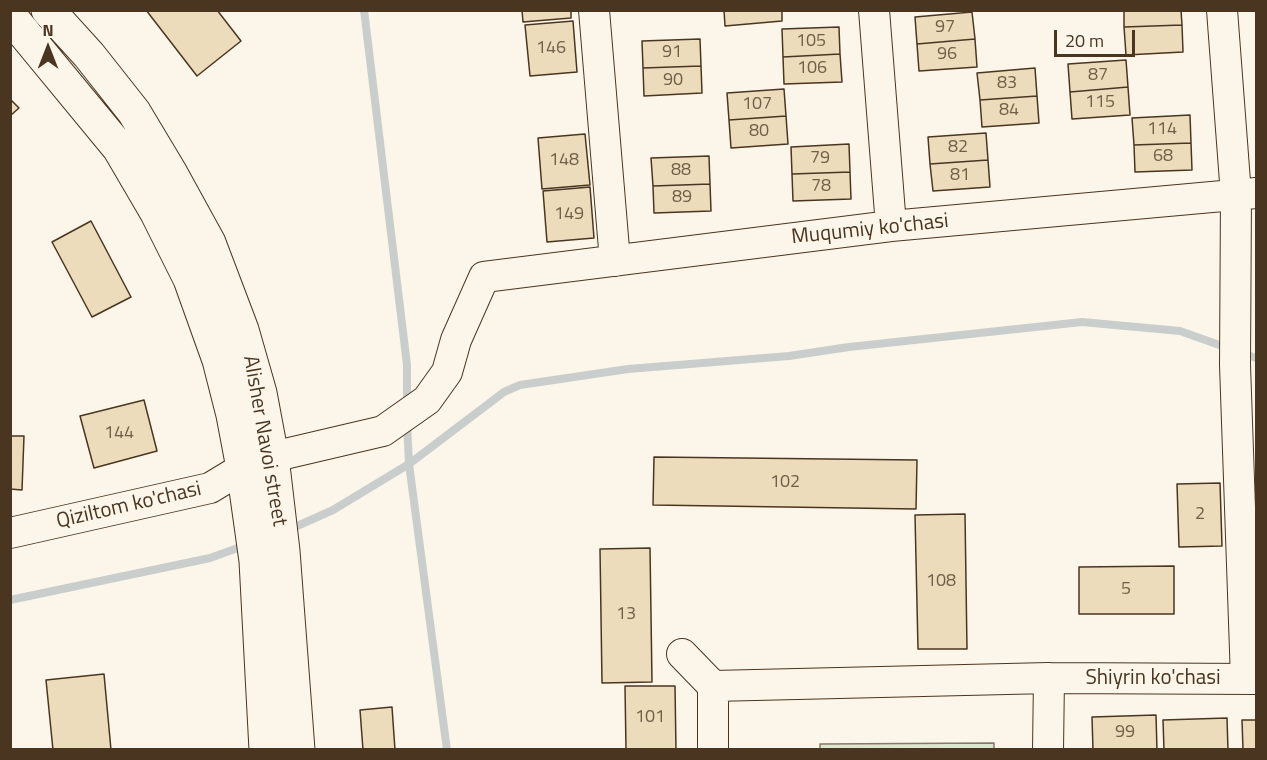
<!DOCTYPE html>
<style>
body{margin:0}
#map{position:relative;width:1267px;height:760px;overflow:hidden;background:#fbf6e9;font-family:"Titillium Web",sans-serif}
canvas{display:block}
.frame{position:absolute;inset:0;border:12px solid #4a3520;pointer-events:none}
.north{position:absolute;left:18px;top:18px;width:60px;height:60px;-webkit-text-stroke:4px #fbf6e9;paint-order:stroke;rotate:0deg;font-size:16px;font-weight:700;line-height:24px;text-align:center;color:#4a3520}
.north::after{content:'';display:block;margin:auto;width:21px;height:27px;background:#4a3520;clip-path:polygon(50% 0,100% 100%,50% 72%,0 100%)}
.scale{position:absolute;left:1054px;top:30px;width:81px;height:27px;box-sizing:border-box;border:3px solid #4a3520;border-top:0;padding-left:8px;font-size:18px;line-height:21px;white-space:nowrap;color:#4a3520;-webkit-text-stroke:4px #fbf6e9;paint-order:stroke}
</style>
<div id="map">
<canvas width="1267" height="760"></canvas>
<div class="frame"></div>
<div class="north">N</div>
<div class="scale">20 m</div>
</div>
<script>
const context = document.querySelector('canvas').getContext('2d');
context.lineJoin = 'round';
function fill(path, color) {
  context.fillStyle = color;
  context.fill(path, 'evenodd');
}
function trace(path, color, width, dash) {
  context.strokeStyle = color;
  context.lineWidth = width;
  context.lineCap = dash ? 'butt' : 'round';
  context.setLineDash(dash || []);
  context.stroke(path);
}
function drawText(font, color, halo, rows, align = 'center') {
  context.font = font + ' "Titillium Web",sans-serif';
  context.lineWidth = 4.5;
  context.setLineDash([]);
  context.textBaseline = 'middle';
  context.strokeStyle = halo;
  context.fillStyle = color;
  for (const [text, x, y, turn = 0] of rows) {
    context.save();
    context.translate(x, y);
    context.rotate((+turn || 0) * Math.PI / 180);
    context.textAlign = isNaN(turn) ? turn : align;
    if (halo) context.strokeText(text, 0, 0);
    context.fillText(text, 0, 0);
    context.restore();
  }
}
const green = new Path2D(`
 M 994,743 L 994,750 L 820,749 L 820,744 Z`);
fill(green, '#dce7d0');
trace(green, '#887966', 1.5);
trace(new Path2D(`
 M 364,10 L 407,365 L 407,407
 M 407,423 L 409,464 L 447,750
 M 286,531 L 333,510 L 409,464 L 504,392 L 520,385 L 628,369 L 789,356 L 849,347 L 1082,322 L 1180,331 L 1256,358
 M 10,600 L 210,558 L 246,545`), '#c9cecd', 8);
const building = new Path2D(`
 M 146,10 L 217,10 L 241,41 L 197,76 Z
 M 522,10 L 571,10 L 571,18 L 523,22 Z
 M 724,10 L 782,10 L 782,21 L 725,26 Z
 M 1124,10 L 1181,10 L 1182,25 L 1124,27 Z
 M 972,12 L 975,39 L 917,44 L 915,17 Z
 M 573,21 L 577,72 L 530,76 L 525,25 Z
 M 1182,25 L 1183,52 L 1126,55 L 1124,27 Z
 M 839,27 L 840,54 L 783,57 L 782,29 Z
 M 700,39 L 701,66 L 643,68 L 642,41 Z
 M 975,39 L 977,67 L 919,71 L 917,44 Z
 M 840,54 L 842,82 L 784,84 L 783,57 Z
 M 1126,60 L 1128,87 L 1070,92 L 1068,64 Z
 M 701,66 L 702,93 L 644,96 L 643,68 Z
 M 1035,68 L 1037,96 L 980,100 L 977,73 Z
 M 1128,87 L 1130,115 L 1072,119 L 1070,92 Z
 M 784,89 L 786,116 L 729,120 L 727,93 Z
 M 1037,96 L 1039,123 L 982,127 L 980,100 Z
 M 10,99 L 19,108 L 10,116 Z
 M 1190,115 L 1191,143 L 1134,145 L 1132,118 Z
 M 786,116 L 788,144 L 731,148 L 729,120 Z
 M 986,133 L 988,160 L 930,164 L 928,137 Z
 M 585,134 L 590,185 L 542,189 L 538,138 Z
 M 1191,143 L 1192,170 L 1135,172 L 1134,145 Z
 M 849,144 L 850,172 L 792,174 L 791,147 Z
 M 709,156 L 710,184 L 653,186 L 651,158 Z
 M 988,160 L 990,187 L 933,191 L 930,164 Z
 M 850,172 L 851,199 L 793,201 L 792,174 Z
 M 710,184 L 711,211 L 654,213 L 653,186 Z
 M 590,187 L 594,238 L 547,242 L 543,191 Z
 M 91,221 L 131,297 L 92,317 L 52,242 Z
 M 144,400 L 157,451 L 94,468 L 80,416 Z
 M 10,436 L 24,436 L 22,490 L 10,489 Z
 M 654,457 L 917,460 L 916,509 L 653,505 Z
 M 1220,483 L 1222,546 L 1179,547 L 1177,484 Z
 M 965,514 L 967,649 L 918,649 L 915,515 Z
 M 650,548 L 652,682 L 602,683 L 600,549 Z
 M 1174,566 L 1174,614 L 1079,614 L 1079,567 Z
 M 104,674 L 111,750 L 53,750 L 46,680 Z
 M 625,686 L 675,686 L 676,750 L 626,750 Z
 M 392,707 L 395,750 L 363,750 L 360,710 Z
 M 1156,715 L 1157,750 L 1093,750 L 1092,717 Z
 M 1227,718 L 1228,750 L 1164,750 L 1163,720 Z
 M 1242,720 L 1256,720 L 1256,750 L 1243,750 Z`);
fill(building, '#ecdcbc');
trace(building, '#4a3520', 1.5);
const minor = new Path2D(`
 M 594,10 L 615,261
 M 874,10 L 891,226
 M 1222,10 L 1236,195 L 1235,365 L 1246,679
 M 10,533 L 210,488 L 243,468 L 272,457 L 383,431 L 427,400 L 447,372 L 456,340 L 484,277 L 891,226 L 1256,193
 M 682,654 L 713,686 L 713,750
 M 713,686 L 1049,678 L 1256,679
 M 1048,750 L 1049,678`);
const major = new Path2D(`
 M 48,10 L 89,55 L 134,112 L 170,172 L 209,243 L 242,330 L 260,393 L 272,457 L 283,551 L 298,750
 M 10,16 L 119,148 L 157,213 L 190,279 L 219,360 L 233,415 L 243,468 L 256,561 L 266,750`);
trace(minor, '#4a3520', 32);
trace(major, '#4a3520', 35);
trace(minor, '#fbf6e9', 30);
trace(major, '#fbf6e9', 33);
drawText('18px', '#725f47', null, [
 ["97",945,28],
 ["105",811,42],
 ["146",551,49],
 ["91",672,53],
 ["96",947,55],
 ["106",812,69],
 ["87",1098,76],
 ["90",673,81],
 ["83",1007,84],
 ["115",1100,103],
 ["107",757,105],
 ["84",1009,111],
 ["114",1162,130],
 ["80",759,132],
 ["82",958,148],
 ["68",1163,157],
 ["79",820,159],
 ["148",564,161],
 ["88",681,171],
 ["81",960,176],
 ["78",821,187],
 ["89",682,198],
 ["149",569,215],
 ["144",119,434],
 ["102",785,483],
 ["2",1200,515],
 ["108",941,582],
 ["5",1126,590],
 ["13",626,615],
 ["101",650,718],
 ["99",1125,733]
]);
drawText('21px', '#4a3520', '#fbf6e9', [
 ["Muqumiy ko'chasi",870,230,-6],
 ["Alisher Navoi street",264,441,80],
 ["Qiziltom ko'chasi",129,506,-13],
 ["Shiyrin ko'chasi",1153,679]
]);
</script>
